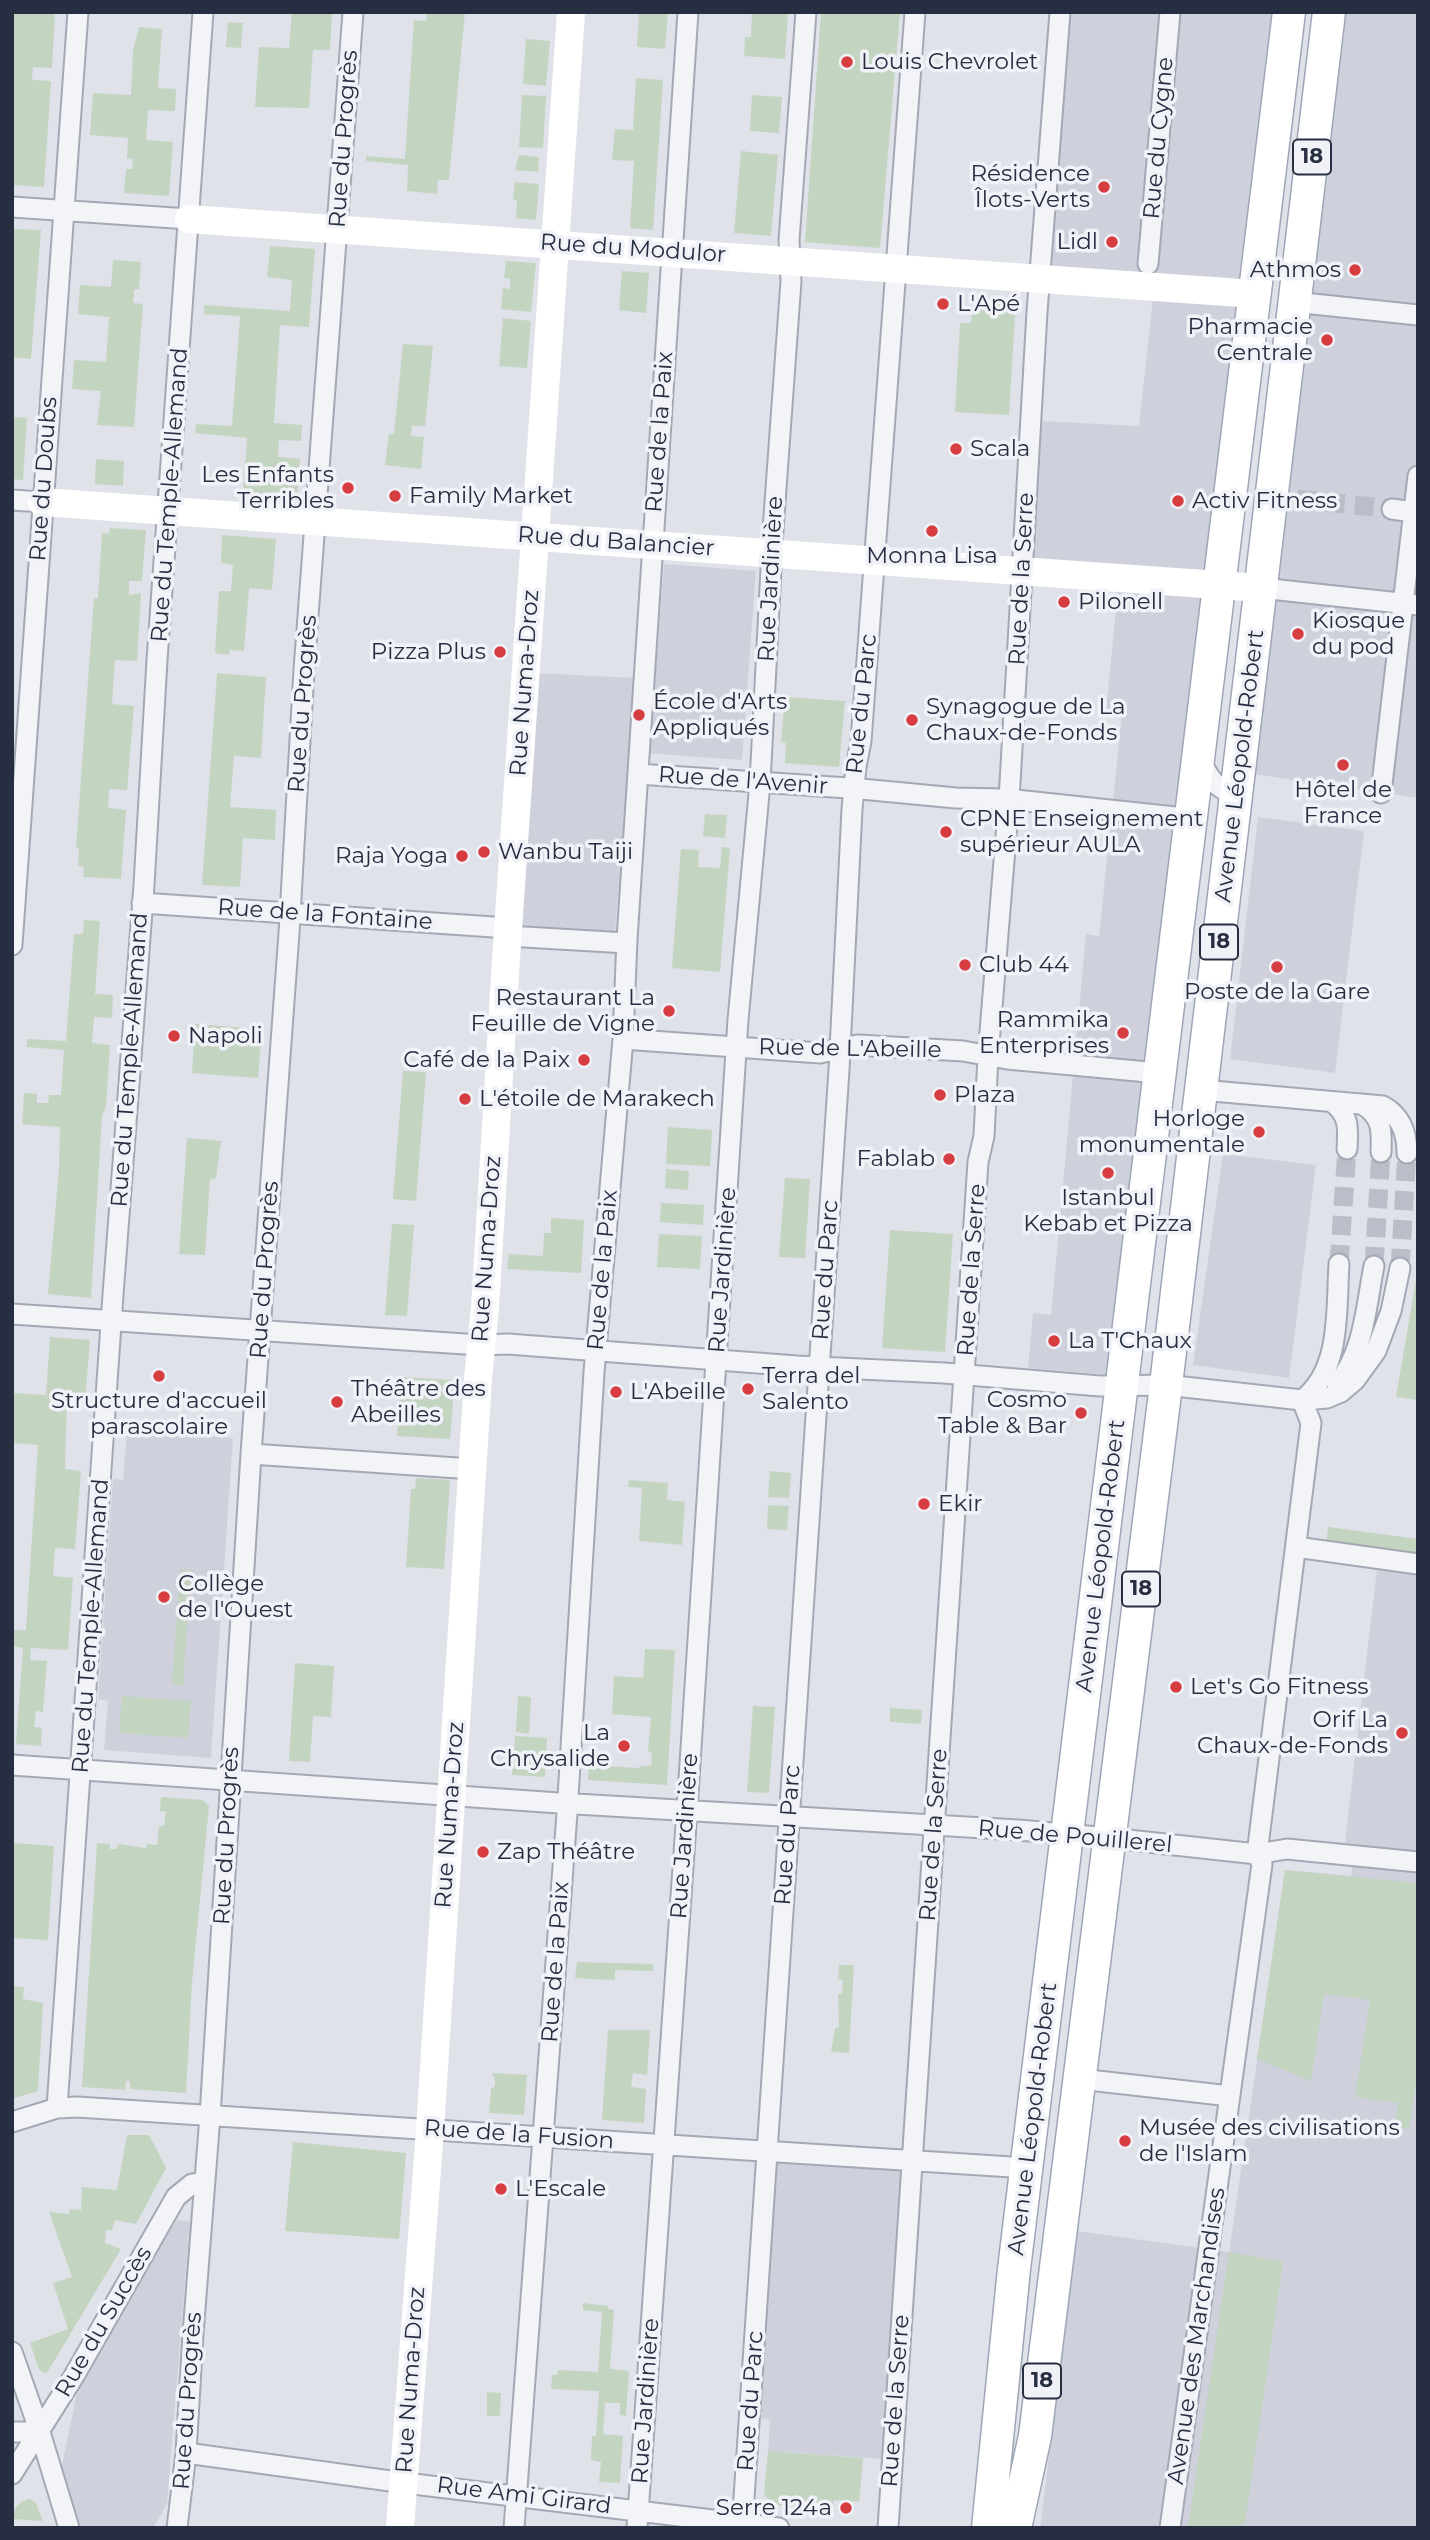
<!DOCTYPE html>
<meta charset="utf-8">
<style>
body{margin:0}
#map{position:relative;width:1430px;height:2540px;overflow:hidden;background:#e0e2ea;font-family:Montserrat,sans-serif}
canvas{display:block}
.frame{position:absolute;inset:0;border:14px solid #272e42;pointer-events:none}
</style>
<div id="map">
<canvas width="1430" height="2540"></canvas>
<div class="frame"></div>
</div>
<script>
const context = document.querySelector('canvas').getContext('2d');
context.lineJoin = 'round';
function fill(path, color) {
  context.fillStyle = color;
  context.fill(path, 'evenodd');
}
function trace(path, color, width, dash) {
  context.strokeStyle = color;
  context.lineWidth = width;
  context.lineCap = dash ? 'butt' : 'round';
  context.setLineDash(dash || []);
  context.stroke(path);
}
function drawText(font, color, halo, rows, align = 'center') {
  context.font = font + ' Montserrat,sans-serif';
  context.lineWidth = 7;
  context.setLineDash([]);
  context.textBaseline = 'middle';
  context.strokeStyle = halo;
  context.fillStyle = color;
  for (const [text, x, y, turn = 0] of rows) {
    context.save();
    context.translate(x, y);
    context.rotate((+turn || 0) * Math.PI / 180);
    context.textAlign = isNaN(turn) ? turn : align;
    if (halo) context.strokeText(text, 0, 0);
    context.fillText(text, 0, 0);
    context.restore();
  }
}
fill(new Path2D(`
 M 1068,12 L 1287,12 L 1111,1375 L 1028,1368 L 1033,1313 L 1051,1315 L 1086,934 L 1099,936 L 1122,714 L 1106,712 L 1120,568 L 1030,561 L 1041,421 L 1139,426 L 1155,279 L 1052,266 Z
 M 1340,12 L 1418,12 L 1418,798 L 1246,773 Z
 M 664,564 L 756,571 L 742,760 L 630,752 L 615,932 L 521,928 L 535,673 L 655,679 Z
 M 1258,817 L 1364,831 L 1335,1073 L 1230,1059 Z
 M 1223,1154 L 1316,1165 L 1289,1378 L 1193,1365 Z
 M 127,1431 L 233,1438 L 211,1758 L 104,1750 L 108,1701 L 98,1699 L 113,1479 L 123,1480 Z
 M 1379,1551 L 1418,1554 L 1418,2528 L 1040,2528 L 1077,2231 L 1229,2252 L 1285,1870 L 1351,1876 L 1353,1860 L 1345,1843 Z
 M 772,2157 L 907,2165 L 884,2459 L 768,2451 L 770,2420 L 756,2417 Z
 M 177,2220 L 190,2221 L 167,2504 L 153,2528 L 75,2528 L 59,2480 L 79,2382 Z`), '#ced1dc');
fill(new Path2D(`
 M 12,12 L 55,12 L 52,68 L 33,67 L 32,80 L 51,81 L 44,187 L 12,185 Z
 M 292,12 L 332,12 L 330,50 L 313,50 L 309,108 L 255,107 L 259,47 L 289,48 Z
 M 427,12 L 465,12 L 449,180 L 438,180 L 437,194 L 407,191 L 408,165 L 366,161 L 366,156 L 405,159 L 414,20 L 426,21 Z
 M 639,12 L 668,12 L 665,49 L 637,47 Z
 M 752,12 L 788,12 L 785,59 L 744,56 L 745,37 L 751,37 Z
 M 821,12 L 900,12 L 880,248 L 805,242 Z
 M 228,22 L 243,23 L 241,48 L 226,47 Z
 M 139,27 L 162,29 L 158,88 L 176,89 L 175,111 L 148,110 L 146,140 L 173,142 L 169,196 L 124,193 L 126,169 L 132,169 L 133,159 L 127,158 L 128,138 L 90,135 L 93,93 L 131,95 L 133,51 Z
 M 526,39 L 550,41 L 546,86 L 523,84 Z
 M 636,78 L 663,80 L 653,230 L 630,228 L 634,161 L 612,160 L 615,129 L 633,130 Z
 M 522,95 L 546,96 L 543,148 L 519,147 Z
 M 752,95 L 782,97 L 779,133 L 750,131 Z
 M 741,151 L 778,155 L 771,236 L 734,233 Z
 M 519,155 L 539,157 L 538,172 L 515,170 Z
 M 515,182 L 539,184 L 536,220 L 516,218 L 517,201 L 513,200 Z
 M 12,229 L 41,230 L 31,359 L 12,357 Z
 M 270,246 L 315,249 L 309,327 L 280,325 L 274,423 L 302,425 L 301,441 L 279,440 L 278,457 L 300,459 L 297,497 L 243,494 L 247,438 L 195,433 L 196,424 L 232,426 L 240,316 L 204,314 L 204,305 L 290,311 L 292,280 L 267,277 Z
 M 113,260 L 141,262 L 139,289 L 134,290 L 133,303 L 143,304 L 134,427 L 97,425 L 101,391 L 72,389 L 74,360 L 106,362 L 109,317 L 78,314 L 80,285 L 111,287 Z
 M 506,261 L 536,263 L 531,312 L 501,309 L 503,288 L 510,289 L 510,279 L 504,278 Z
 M 622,271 L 649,273 L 646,313 L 619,310 Z
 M 973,296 L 1016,299 L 1009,415 L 955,412 L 960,323 L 971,323 Z
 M 503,318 L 531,321 L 527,368 L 499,366 Z
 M 403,344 L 433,346 L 425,426 L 412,426 L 411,436 L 424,437 L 421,469 L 385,465 L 389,434 L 394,434 Z
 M 12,417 L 27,418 L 23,480 L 12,479 Z
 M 96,459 L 124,461 L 123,486 L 95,484 Z
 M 110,528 L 146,530 L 142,581 L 129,581 L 129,595 L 141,593 L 137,661 L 115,660 L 112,704 L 134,706 L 127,790 L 109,789 L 108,808 L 126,810 L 121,879 L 83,877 L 84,867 L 78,866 L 79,848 L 76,847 L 94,598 L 98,598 L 102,533 L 109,534 Z
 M 222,535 L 276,539 L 272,590 L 249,588 L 244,651 L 230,650 L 229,655 L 215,653 L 219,591 L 231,591 L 233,565 L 221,563 Z
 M 217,673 L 266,677 L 261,758 L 234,756 L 230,807 L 276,810 L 275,840 L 243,838 L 240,887 L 202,885 Z
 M 785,697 L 845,701 L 839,767 L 785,763 L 786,743 L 781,742 Z
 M 705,814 L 727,815 L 725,838 L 703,836 Z
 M 722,847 L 730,848 L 720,972 L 672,968 L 681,849 L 699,850 L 698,867 L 720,868 Z
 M 84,920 L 100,921 L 95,994 L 113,995 L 112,1018 L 94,1017 L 92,1043 L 110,1045 L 106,1107 L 102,1116 L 91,1298 L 48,1294 L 59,1169 L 60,1127 L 22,1124 L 24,1093 L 37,1094 L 37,1103 L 48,1103 L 49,1095 L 61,1095 L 64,1050 L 27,1047 L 27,1039 L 66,1041 L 74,934 L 83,934 Z
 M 195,1024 L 262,1029 L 258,1078 L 192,1073 Z
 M 403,1071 L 426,1072 L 416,1201 L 393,1199 Z
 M 668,1127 L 712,1130 L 710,1166 L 666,1164 Z
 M 187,1138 L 221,1141 L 216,1178 L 210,1179 L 205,1255 L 179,1254 Z
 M 666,1169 L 689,1171 L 688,1190 L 665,1188 Z
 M 785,1178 L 810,1179 L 805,1258 L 779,1257 Z
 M 661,1203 L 704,1205 L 703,1225 L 660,1222 Z
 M 551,1218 L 584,1220 L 581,1273 L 507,1269 L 509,1254 L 543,1256 L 544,1233 L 551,1233 Z
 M 392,1224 L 414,1225 L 407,1316 L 385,1315 Z
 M 890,1230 L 953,1234 L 945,1352 L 882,1348 Z
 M 659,1234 L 702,1236 L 700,1269 L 657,1267 Z
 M 1418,1268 L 1418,1400 L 1396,1397 Z
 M 50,1337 L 90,1340 L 85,1401 L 67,1400 L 65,1469 L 81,1471 L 75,1549 L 55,1548 L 53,1576 L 73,1578 L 68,1650 L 31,1648 L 30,1660 L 47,1661 L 43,1712 L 36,1711 L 34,1727 L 42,1728 L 41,1746 L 16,1744 L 23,1648 L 12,1646 L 12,1630 L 26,1630 L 38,1445 L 12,1443 L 12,1393 L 46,1395 Z
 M 401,1377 L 455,1380 L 450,1439 L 397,1436 Z
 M 770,1471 L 791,1473 L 789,1498 L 768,1497 Z
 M 416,1478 L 450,1480 L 444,1569 L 406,1567 L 411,1489 L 415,1489 Z
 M 629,1480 L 668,1483 L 667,1500 L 685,1502 L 682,1545 L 639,1541 L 642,1488 L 628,1487 Z
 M 768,1505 L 789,1506 L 787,1530 L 767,1529 Z
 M 1328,1527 L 1418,1539 L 1418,1554 L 1326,1544 Z
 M 180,1569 L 191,1569 L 183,1685 L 172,1685 Z
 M 645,1649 L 675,1650 L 667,1785 L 588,1780 L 589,1765 L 639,1768 L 640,1766 L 651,1766 L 652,1753 L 648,1752 L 651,1717 L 612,1714 L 614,1676 L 643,1678 Z
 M 295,1663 L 334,1666 L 331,1717 L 313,1716 L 310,1762 L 289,1761 Z
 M 122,1696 L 191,1701 L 188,1738 L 119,1733 Z
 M 518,1696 L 531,1697 L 529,1734 L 516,1732 Z
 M 753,1706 L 775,1707 L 769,1793 L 747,1792 Z
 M 890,1708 L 922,1710 L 921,1724 L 890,1722 Z
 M 515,1736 L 547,1738 L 545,1777 L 512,1775 Z
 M 161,1797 L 203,1800 L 209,1806 L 192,1983 L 186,2093 L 130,2089 L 130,2081 L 126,2081 L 125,2090 L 82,2087 L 97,1843 L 110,1844 L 110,1849 L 117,1849 L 118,1844 L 146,1848 L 147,1844 L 157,1845 L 159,1826 L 164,1826 L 166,1811 L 160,1811 Z
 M 12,1843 L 54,1846 L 48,1940 L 12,1938 Z
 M 1285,1870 L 1418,1883 L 1418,2070 L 1409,2129 L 1395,2127 L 1398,2103 L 1355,2097 L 1370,2000 L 1324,1994 L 1311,2081 L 1257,2059 Z
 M 577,1962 L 653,1964 L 653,1971 L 615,1970 L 615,1979 L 612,1980 L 575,1978 Z
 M 839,1965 L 854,1965 L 849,2053 L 831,2052 L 835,2028 L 839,2027 L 838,1994 L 842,1994 L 843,1980 L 838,1979 Z
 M 12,1986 L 24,1987 L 23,1999 L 43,2003 L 38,2091 L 12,2099 Z
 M 608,2030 L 650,2030 L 647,2075 L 633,2073 L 631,2087 L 646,2089 L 644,2123 L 602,2120 Z
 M 492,2073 L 527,2075 L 524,2115 L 489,2113 L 491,2089 L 495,2086 L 495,2079 Z
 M 127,2135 L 149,2135 L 166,2168 L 136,2224 L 115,2220 L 112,2230 L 106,2230 L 105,2243 L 121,2249 L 47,2373 L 44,2373 L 39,2369 L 30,2343 L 68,2329 L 53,2283 L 72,2277 L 49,2212 L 69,2214 L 70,2209 L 81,2210 L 82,2187 L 117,2190 Z
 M 293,2142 L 406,2153 L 399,2239 L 285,2231 Z
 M 1229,2252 L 1283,2262 L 1245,2523 L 1225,2528 L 1188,2528 Z
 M 583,2303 L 608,2306 L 608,2309 L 614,2310 L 610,2369 L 629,2371 L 626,2416 L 620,2415 L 620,2403 L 605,2403 L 603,2434 L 623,2436 L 620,2483 L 599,2482 L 601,2462 L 591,2460 L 592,2436 L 596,2436 L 599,2391 L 551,2389 L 552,2375 L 557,2375 L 558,2370 L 598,2372 L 602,2312 L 583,2310 Z
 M 487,2392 L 501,2393 L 500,2416 L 487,2416 Z
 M 768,2451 L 863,2458 L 859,2502 L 834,2500 L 832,2513 L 771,2504 L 764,2493 Z
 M 30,2499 L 36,2503 L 43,2521 L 12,2519 C 12,2510 20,2500 30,2499 Z`), '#c3d4c0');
trace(new Path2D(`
 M 1297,499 L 1392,509
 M 1339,1264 L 1347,1149
 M 1374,1266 L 1381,1152
 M 1400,1268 L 1407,1153`), '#bbbec8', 19, [19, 10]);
const street = new Path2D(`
 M 12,207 L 189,219
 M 1148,264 L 1170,12
 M 1294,302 L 1418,315
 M 12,500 L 42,502
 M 1392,509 L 1413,512
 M 1261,588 L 1418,605
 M 1201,758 C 1207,778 1217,789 1236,795
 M 638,774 L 848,788
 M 861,789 L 956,798 L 1003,799
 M 1381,793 L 1418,476
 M 1016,800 L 1175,817
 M 142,903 L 508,928
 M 507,936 L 627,943
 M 12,945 L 78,12
 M 623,1039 L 820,1053 L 858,1045 L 963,1051 L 1007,1059 L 1159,1073
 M 1201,1090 L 1383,1106 C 1401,1116 1407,1134 1407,1153
 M 1332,1102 C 1350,1115 1348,1129 1347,1149
 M 1362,1104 C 1382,1116 1382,1130 1381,1152
 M 12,1314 L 480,1345 L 508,1344 L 797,1366 L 944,1373 L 1100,1386 L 1166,1385 L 1302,1400 L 1327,1398 L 1341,1392 L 1355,1380 L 1376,1351 L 1391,1311 L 1400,1268
 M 1337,1384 C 1364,1353 1366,1306 1374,1266
 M 1302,1400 C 1342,1370 1336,1309 1339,1264
 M 251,1454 L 473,1469
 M 1296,1547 L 1418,1564
 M 12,1765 L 559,1803 L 1018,1830 L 1110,1838 L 1257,1854 L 1287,1849 L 1418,1862
 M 1257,1854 L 1311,1423 L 1302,1400
 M 1080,2079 L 1230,2096
 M 57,2108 L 113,1295 L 144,885 L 157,660 L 203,12
 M 12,2122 L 57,2108 L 77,2107 L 1027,2168
 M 12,2352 L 40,2432 L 69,2528
 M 12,2432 L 40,2432
 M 186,2453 L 405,2483 L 779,2528
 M 12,2474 L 74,2376 L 176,2197 L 192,2184 L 204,2182
 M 177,2528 L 186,2453 L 193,2334 L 210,2116 L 251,1454 L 289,933 L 304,670 L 353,12
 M 514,2528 L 567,1813 L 594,1372 L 623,1039 L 627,939 L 688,12
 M 637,2528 L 687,1810 L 738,1020 L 760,783 L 773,530 L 791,281 L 789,240 L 806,12
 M 742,2528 L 839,1070 L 852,809 L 856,767 L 861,741 L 915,12
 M 888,2528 L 978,1162 L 984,1136 L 988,1056 L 1009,800 L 1037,312 L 1060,12
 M 1170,2528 L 1262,1864 L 1257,1854`);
const primary = new Path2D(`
 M 988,2528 L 1014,2269 L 1289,12
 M 1015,2528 L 1035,2436 L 1166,1385 L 1329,12`);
trace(street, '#a5a8b4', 23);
trace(primary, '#9ea5b6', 35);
trace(street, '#f3f4f8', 19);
trace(new Path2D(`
 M 189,219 L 1255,294
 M 42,502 L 1261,588
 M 400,2528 L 430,2130 L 478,1379 L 485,1308 L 506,959 L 571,12`), '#fff', 28);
trace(primary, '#fff', 32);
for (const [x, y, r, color] of [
 [847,62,7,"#d73c41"],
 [1104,187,7,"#d73c41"],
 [1112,242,7,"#d73c41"],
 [1355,270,7,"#d73c41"],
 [943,304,7,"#d73c41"],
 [1327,340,7,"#d73c41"],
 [956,449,7,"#d73c41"],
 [348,488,7,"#d73c41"],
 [395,496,7,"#d73c41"],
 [1178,501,7,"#d73c41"],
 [932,531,7,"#d73c41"],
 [1064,602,7,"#d73c41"],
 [1298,634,7,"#d73c41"],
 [500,652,7,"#d73c41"],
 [639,715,7,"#d73c41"],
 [912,720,7,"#d73c41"],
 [1343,765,7,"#d73c41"],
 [946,832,7,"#d73c41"],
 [484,852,7,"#d73c41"],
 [462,856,7,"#d73c41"],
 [965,965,7,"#d73c41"],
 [1277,967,7,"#d73c41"],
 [669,1011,7,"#d73c41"],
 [1123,1033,7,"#d73c41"],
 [174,1036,7,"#d73c41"],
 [584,1060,7,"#d73c41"],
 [940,1095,7,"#d73c41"],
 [465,1099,7,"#d73c41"],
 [1259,1132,7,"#d73c41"],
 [949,1159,7,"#d73c41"],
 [1108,1173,7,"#d73c41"],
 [1054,1341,7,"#d73c41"],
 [159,1376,7,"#d73c41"],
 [748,1389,7,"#d73c41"],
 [616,1392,7,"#d73c41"],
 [337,1402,7,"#d73c41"],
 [1081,1413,7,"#d73c41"],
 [924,1504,7,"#d73c41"],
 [164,1597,7,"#d73c41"],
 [1176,1687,7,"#d73c41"],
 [1402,1733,7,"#d73c41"],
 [624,1746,7,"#d73c41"],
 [483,1852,7,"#d73c41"],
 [1125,2141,7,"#d73c41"],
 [501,2189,7,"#d73c41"],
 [846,2508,7,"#d73c41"]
]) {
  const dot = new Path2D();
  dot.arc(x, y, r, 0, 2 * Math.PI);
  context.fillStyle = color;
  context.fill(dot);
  trace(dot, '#f0f2f7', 2.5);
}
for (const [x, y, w] of [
 [1312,157,38],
 [1219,942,38],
 [1141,1589,38],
 [1042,2381,38]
]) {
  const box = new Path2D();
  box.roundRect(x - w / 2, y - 17.5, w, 35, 5);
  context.fillStyle = '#f0f2f7';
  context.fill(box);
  trace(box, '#272e42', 2);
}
drawText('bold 21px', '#272e42', null, [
 ["18",1312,157],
 ["18",1219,942],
 ["18",1141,1589],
 ["18",1042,2381]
]);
drawText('23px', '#272e42', '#f0f2f7', [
 ["Louis Chevrolet",861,62],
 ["Résidence",1090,174,"right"],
 ["Îlots-Verts",1090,200,"right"],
 ["Lidl",1098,242,"right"],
 ["Athmos",1341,270,"right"],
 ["L'Apé",957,304],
 ["Pharmacie",1313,327,"right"],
 ["Centrale",1313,353,"right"],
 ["Scala",970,449],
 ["Les Enfants",334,475,"right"],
 ["Terribles",334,501,"right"],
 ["Family Market",409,496],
 ["Activ Fitness",1192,501],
 ["Monna Lisa",932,556,"center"],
 ["Pilonell",1078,602],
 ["Kiosque",1312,621],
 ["du pod",1312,647],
 ["Pizza Plus",486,652,"right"],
 ["École d'Arts",653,702],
 ["Appliqués",653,728],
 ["Synagogue de La",926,707],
 ["Chaux-de-Fonds",926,733],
 ["Hôtel de",1343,790,"center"],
 ["France",1343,816,"center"],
 ["CPNE Enseignement",960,819],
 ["supérieur AULA",960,845],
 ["Wanbu Taiji",498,852],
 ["Raja Yoga",448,856,"right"],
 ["Club 44",979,965],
 ["Poste de la Gare",1277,992,"center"],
 ["Restaurant La",655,998,"right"],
 ["Feuille de Vigne",655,1024,"right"],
 ["Rammika",1109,1020,"right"],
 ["Enterprises",1109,1046,"right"],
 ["Napoli",188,1036],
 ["Café de la Paix",570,1060,"right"],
 ["Plaza",954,1095],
 ["L'étoile de Marakech",479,1099],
 ["Horloge",1245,1119,"right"],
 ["monumentale",1245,1145,"right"],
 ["Fablab",935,1159,"right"],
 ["Istanbul",1108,1198,"center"],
 ["Kebab et Pizza",1108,1224,"center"],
 ["La T'Chaux",1068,1341],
 ["Terra del",762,1376],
 ["Salento",762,1402],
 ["Théâtre des",351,1389],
 ["Abeilles",351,1415],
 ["L'Abeille",630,1392],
 ["Cosmo",1067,1400,"right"],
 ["Table & Bar",1067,1426,"right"],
 ["Structure d'accueil",159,1401,"center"],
 ["parascolaire",159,1427,"center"],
 ["Ekir",938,1504],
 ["Collège",178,1584],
 ["de l'Ouest",178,1610],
 ["Let's Go Fitness",1190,1687],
 ["Orif La",1388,1720,"right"],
 ["Chaux-de-Fonds",1388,1746,"right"],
 ["La",610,1733,"right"],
 ["Chrysalide",610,1759,"right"],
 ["Zap Théâtre",497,1852],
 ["Musée des civilisations",1139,2128],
 ["de l'Islam",1139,2154],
 ["L'Escale",515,2189],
 ["Serre 124a",832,2508,"right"]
], 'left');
drawText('23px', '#272e42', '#f0f2f7', [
 ["Rue du Cygne",1159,138,-85],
 ["Rue du Progrès",344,139,-86],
 ["Rue du Modulor",633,249,4],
 ["Rue de la Paix",660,432,-86],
 ["Rue du Doubs",44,479,-86],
 ["Rue du Temple-Allemand",170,495,-86],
 ["Rue du Balancier",616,542,4],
 ["Rue Jardinière",771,579,-87],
 ["Rue de la Serre",1022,579,-87],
 ["Rue Numa-Droz",525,683,-86],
 ["Rue du Progrès",303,704,-86],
 ["Rue du Parc",862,704,-84],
 ["Avenue Léopold-Robert",1240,766,-83],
 ["Rue de l'Avenir",743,781,4],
 ["Rue de la Fontaine",325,915,4],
 ["Rue de L'Abeille",850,1049,1],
 ["Rue du Temple-Allemand",130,1060,-86],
 ["Rue Numa-Droz",487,1249,-86],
 ["Rue du Progrès",265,1270,-86],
 ["Rue de la Paix",603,1270,-85],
 ["Rue Jardinière",723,1270,-86],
 ["Rue du Parc",826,1270,-86],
 ["Rue de la Serre",972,1270,-86],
 ["Avenue Léopold-Robert",1101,1556,-83],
 ["Rue du Temple-Allemand",91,1626,-86],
 ["Rue Numa-Droz",450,1815,-86],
 ["Rue du Parc",788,1835,-86],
 ["Rue de la Serre",934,1835,-86],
 ["Rue du Progrès",227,1836,-87],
 ["Rue Jardinière",685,1836,-86],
 ["Rue de Pouillerel",1075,1837,5],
 ["Rue de la Paix",556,1962,-86],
 ["Avenue Léopold-Robert",1033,2119,-83],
 ["Rue de la Fusion",519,2135,4],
 ["Rue du Succès",104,2322,-60],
 ["Avenue des Marchandises",1197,2336,-82],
 ["Rue Numa-Droz",411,2380,-86],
 ["Rue du Progrès",188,2401,-86],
 ["Rue Jardinière",646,2401,-86],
 ["Rue du Parc",751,2401,-86],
 ["Rue de la Serre",896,2401,-86],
 ["Rue Ami Girard",524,2496,7]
]);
</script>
